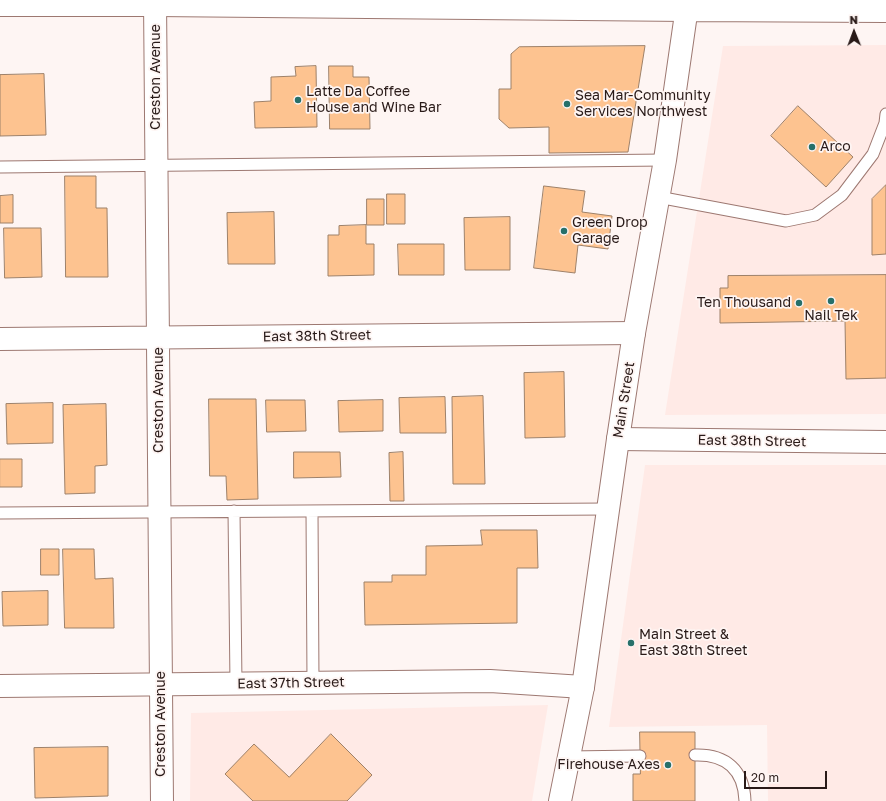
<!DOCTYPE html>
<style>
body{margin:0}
#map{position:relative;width:886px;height:801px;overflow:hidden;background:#fef5f3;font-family:"Golos Text",sans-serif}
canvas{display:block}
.north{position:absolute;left:834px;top:12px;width:40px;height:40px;-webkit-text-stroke:3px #fef5f3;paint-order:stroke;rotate:359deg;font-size:11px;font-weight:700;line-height:16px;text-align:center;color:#291a18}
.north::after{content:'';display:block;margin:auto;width:14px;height:18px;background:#291a18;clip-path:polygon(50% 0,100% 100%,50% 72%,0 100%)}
.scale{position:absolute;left:744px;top:771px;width:83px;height:18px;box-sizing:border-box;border:2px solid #291a18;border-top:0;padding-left:5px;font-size:12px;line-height:14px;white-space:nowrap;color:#291a18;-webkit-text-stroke:3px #fef5f3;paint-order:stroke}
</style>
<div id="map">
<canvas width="886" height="801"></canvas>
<div class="north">N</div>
<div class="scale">20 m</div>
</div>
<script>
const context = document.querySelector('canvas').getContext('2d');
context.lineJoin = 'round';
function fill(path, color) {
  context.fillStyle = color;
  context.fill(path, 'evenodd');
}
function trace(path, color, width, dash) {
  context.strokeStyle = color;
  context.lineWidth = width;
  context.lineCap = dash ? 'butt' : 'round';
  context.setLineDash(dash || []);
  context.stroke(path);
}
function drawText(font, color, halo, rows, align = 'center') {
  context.font = font + ' "Golos Text",sans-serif';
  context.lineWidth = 3.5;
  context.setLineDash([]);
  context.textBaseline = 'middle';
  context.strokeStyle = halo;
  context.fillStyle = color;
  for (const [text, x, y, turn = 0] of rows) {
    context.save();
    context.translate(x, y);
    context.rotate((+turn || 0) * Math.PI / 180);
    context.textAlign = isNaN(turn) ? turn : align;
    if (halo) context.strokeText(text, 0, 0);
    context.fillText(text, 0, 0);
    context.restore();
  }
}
fill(new Path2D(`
 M 886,45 L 886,414 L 665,415 L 723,46 Z
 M 645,465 L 886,465 L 886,801 L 768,801 L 767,725 L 609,727 Z
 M 548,705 L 532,801 L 190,801 L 191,713 Z`), '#ffeae6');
const building = new Path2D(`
 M 645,46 L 628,152 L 549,153 L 549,127 L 509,128 L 499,119 L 499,89 L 511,89 L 511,54 L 519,47 Z
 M 316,66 L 317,127 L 255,128 L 254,102 L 271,101 L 271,77 L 296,76 L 295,67 Z
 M 329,66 L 353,66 L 353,77 L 369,77 L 370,129 L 330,129 Z
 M 44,74 L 46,135 L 0,136 L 0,75 Z
 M 798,106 L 853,157 L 826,187 L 771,136 Z
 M 65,176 L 96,176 L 96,208 L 107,208 L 108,277 L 66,277 Z
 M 886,185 L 886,254 L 872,255 L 872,199 Z
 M 544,186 L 585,191 L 582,212 L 612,216 L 608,249 L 578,245 L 575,273 L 534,268 Z
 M 387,194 L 405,194 L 405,224 L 387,224 Z
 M 13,195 L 13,223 L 0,223 L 0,196 Z
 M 367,199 L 384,199 L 384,225 L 367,225 Z
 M 274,212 L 275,264 L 228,264 L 227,213 Z
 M 510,217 L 510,270 L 465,270 L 464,218 Z
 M 366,225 L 366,244 L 374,244 L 374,275 L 328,276 L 328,235 L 339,235 L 339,226 Z
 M 4,228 L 41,228 L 42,277 L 5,278 Z
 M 398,244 L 444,244 L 444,275 L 399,275 Z
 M 886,275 L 886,378 L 846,379 L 845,321 L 720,323 L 720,288 L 728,288 L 728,276 Z
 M 564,372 L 565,437 L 525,438 L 524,373 Z
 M 483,396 L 485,484 L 453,484 L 452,397 Z
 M 445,397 L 446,433 L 400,433 L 399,398 Z
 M 209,399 L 256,399 L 258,499 L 227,500 L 226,476 L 210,476 Z
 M 266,400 L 305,400 L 306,431 L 267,432 Z
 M 383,400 L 383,431 L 339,432 L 338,401 Z
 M 53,403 L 53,443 L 7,444 L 6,404 Z
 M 106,404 L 107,465 L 95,466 L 95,493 L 65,494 L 63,405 Z
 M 294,452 L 340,452 L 341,477 L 294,478 Z
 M 403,452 L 404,501 L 390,501 L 389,453 Z
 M 0,459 L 22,459 L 22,487 L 0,487 Z
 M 481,530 L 537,530 L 538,568 L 517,568 L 517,623 L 365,625 L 364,582 L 392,582 L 392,575 L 426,575 L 426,546 L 482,545 Z
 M 41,549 L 59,549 L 59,575 L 41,575 Z
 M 63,549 L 94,549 L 95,579 L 113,578 L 114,628 L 65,628 Z
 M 48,591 L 48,625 L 3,626 L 2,592 Z
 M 640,732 L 695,732 L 695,801 L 633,801 L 633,774 L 640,774 Z
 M 331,734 L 372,775 L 347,801 L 253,801 L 225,774 L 254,744 L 289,777 Z
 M 108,747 L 108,796 L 35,798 L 34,748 Z`);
fill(building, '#fdc390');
trace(building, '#9e8169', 1);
const service = new Path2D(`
 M 0,167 L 665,160
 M 658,197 L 786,221 L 815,215 L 842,195 L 873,154 L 885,123 L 886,114
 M 234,511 L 236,684
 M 312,511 L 313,683
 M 0,513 L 607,509
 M 695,755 C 726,754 744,770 745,801
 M 568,757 L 640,756`);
const minor = new Path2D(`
 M 155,0 L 162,801
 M 0,339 L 634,333
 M 618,439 L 886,442
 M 0,686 L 490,681 L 583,687`);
const tertiary = new Path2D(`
 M 0,5 L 155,5 L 687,10`);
const secondary = new Path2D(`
 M 687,10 L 886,11
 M 560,801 L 583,687 L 618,439 L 634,333 L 665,160 L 688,0`);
trace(service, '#9d7871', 13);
trace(minor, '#9d7871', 24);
trace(tertiary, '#9d7871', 24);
trace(secondary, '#9d7871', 24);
trace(service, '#fff', 11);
trace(minor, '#fff', 22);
trace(tertiary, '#fff', 22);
trace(secondary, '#fff', 22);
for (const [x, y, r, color] of [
 [298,100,4,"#27706a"],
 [567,104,4,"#27706a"],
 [812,147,4,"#27706a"],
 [564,231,4,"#27706a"],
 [831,301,4,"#27706a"],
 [799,303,4,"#27706a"],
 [631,643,4,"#27706a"],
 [668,765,4,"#27706a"]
]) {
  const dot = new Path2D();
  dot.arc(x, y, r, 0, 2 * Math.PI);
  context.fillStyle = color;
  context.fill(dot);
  trace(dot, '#fef5f3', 1.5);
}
drawText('14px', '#291a18', '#fef5f3', [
 ["Creston Avenue",156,77,-90],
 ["East 38th Street",317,336,-1],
 ["Creston Avenue",159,400,-90],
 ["Main Street",624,400,-81],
 ["East 38th Street",752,441,1],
 ["East 37th Street",291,683,-1],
 ["Creston Avenue",161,724,-90]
]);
drawText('14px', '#291a18', '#fef5f3', [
 ["Latte Da Coffee",306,92],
 ["House and Wine Bar",306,108],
 ["Sea Mar-Community",575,96],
 ["Services Northwest",575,112],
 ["Arco",820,147],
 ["Green Drop",572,223],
 ["Garage",572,239],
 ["Ten Thousand",791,303,"right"],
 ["Nail Tek",831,316,"center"],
 ["Main Street &",639,635],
 ["East 38th Street",639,651],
 ["Firehouse Axes",660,765,"right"]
], 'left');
</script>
